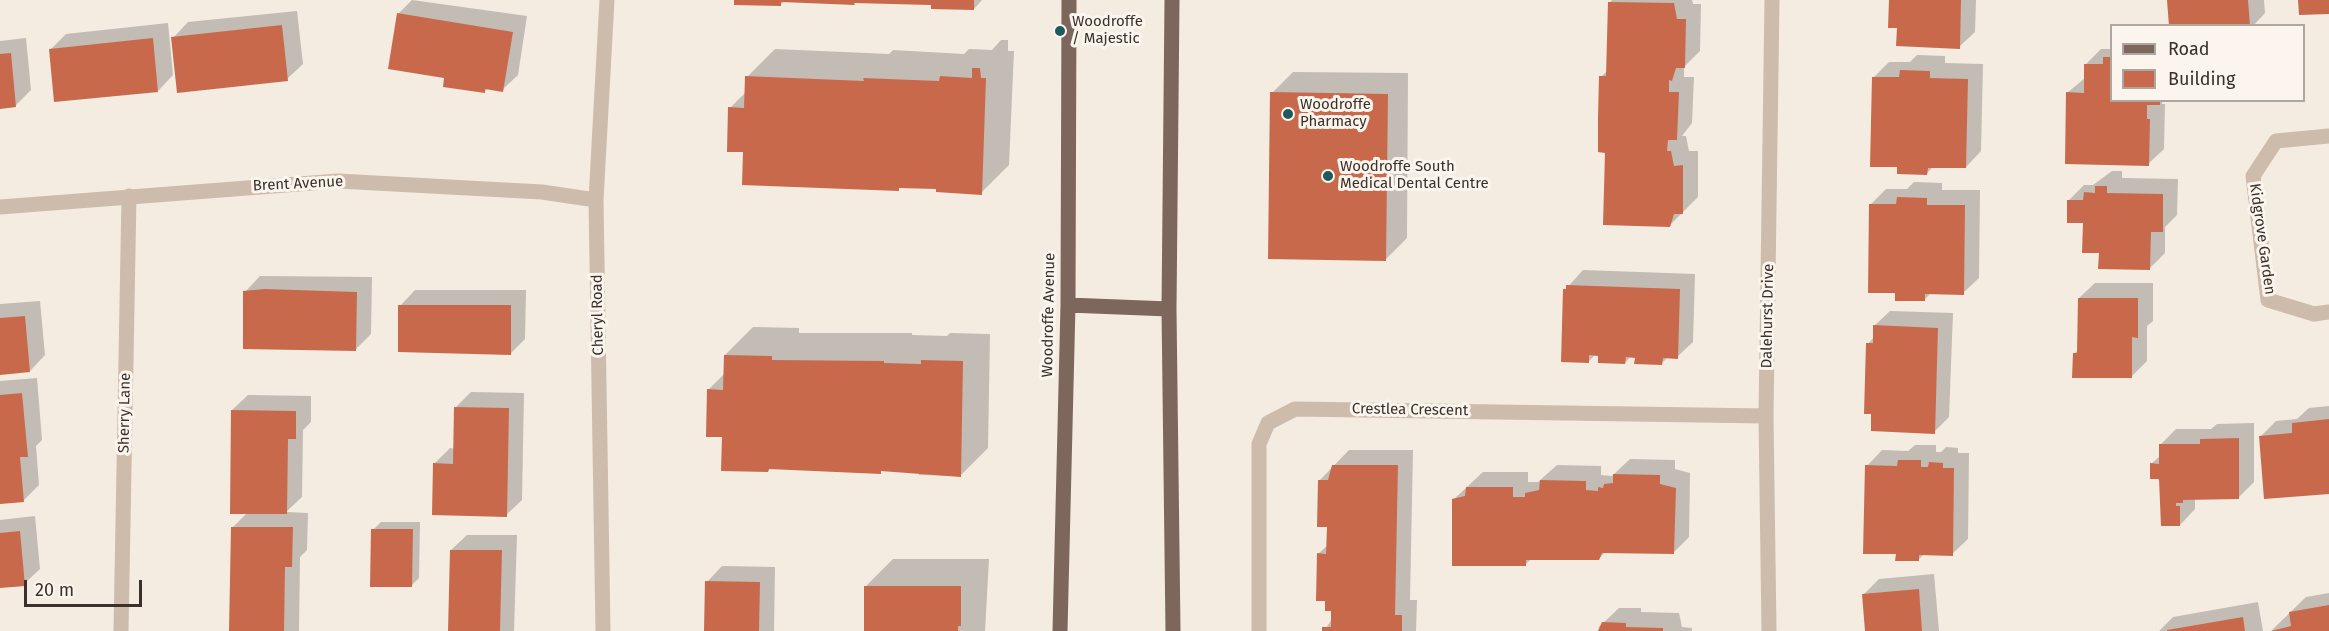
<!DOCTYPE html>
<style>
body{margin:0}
#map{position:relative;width:2329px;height:631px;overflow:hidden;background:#f4ebe1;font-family:"Fira Sans",sans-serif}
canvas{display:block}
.legend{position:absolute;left:2110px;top:24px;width:195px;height:78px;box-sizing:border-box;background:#fbf5ee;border:2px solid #aea6a0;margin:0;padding:8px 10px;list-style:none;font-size:18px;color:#3b302b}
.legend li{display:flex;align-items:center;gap:12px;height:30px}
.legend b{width:30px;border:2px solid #aea6a0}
.scale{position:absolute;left:24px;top:580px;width:118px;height:27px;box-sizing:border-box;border:3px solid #3b302b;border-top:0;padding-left:8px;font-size:18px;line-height:21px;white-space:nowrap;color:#3b302b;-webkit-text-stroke:4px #fbf5ee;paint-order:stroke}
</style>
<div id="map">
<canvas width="2329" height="631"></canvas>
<ul class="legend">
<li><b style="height:8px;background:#7d675c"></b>Road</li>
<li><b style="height:16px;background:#c8694b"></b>Building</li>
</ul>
<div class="scale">20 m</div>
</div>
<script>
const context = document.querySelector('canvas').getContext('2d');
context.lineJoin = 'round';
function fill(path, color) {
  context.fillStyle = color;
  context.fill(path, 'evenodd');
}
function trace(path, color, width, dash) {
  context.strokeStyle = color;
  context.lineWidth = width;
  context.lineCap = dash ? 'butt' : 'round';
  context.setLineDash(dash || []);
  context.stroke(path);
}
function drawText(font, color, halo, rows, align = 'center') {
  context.font = font + ' "Fira Sans",sans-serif';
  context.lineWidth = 6;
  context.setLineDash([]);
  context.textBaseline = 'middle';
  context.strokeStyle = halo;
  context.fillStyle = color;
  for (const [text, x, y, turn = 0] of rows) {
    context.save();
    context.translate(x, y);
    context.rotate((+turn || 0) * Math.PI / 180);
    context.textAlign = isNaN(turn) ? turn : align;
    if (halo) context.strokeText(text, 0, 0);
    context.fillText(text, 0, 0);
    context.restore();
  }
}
fill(new Path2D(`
 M 412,0 L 527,16 L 518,75 L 502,90 L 488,88 L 484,92 L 446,77 L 398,14 Z
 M 735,0 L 982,0 L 974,9 L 933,3 L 785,1 L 781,4 Z
 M 1612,0 L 1692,0 L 1693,4 L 1701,4 L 1700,51 L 1684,67 L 1684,77 L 1694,77 L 1692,123 L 1682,136 L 1686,136 L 1689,151 L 1698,151 L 1698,197 L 1669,226 L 1606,151 L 1601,77 L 1608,70 L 1609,3 Z
 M 1891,0 L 1976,0 L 1975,32 L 1959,47 L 1898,27 Z
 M 2168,0 L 2264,0 L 2265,13 L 2253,26 L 2170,26 Z
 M 297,11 L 303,64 L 287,79 L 173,38 L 188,22 Z
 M 168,23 L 173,75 L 158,91 L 51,49 L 66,34 Z
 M 26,38 L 31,90 L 15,106 L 0,107 L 0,41 Z
 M 1001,40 L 1008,40 L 1008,51 L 1014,51 L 1009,165 L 981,193 L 937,188 L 901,186 L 898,189 L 744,151 L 730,108 L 746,92 L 747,77 L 775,49 L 889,54 L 893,50 L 964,54 L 969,49 L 992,50 Z
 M 2101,49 L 2112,49 L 2112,100 L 2162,100 L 2162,104 L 2165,104 L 2164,149 L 2148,164 L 2067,93 L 2085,78 L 2086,64 Z
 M 1917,55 L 1945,56 L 1945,63 L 1983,64 L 1981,151 L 1966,167 L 1934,166 L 1927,173 L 1874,77 L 1889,62 L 1910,62 Z
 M 1293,72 L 1408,73 L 1407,238 L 1386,259 L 1272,93 Z
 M 2112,171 L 2122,171 L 2122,178 L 2178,179 L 2177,215 L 2165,227 L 2165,253 L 2149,269 L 2100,252 L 2069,200 L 2084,185 L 2093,185 Z
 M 1914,182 L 1942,183 L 1942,190 L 1980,190 L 1979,278 L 1963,293 L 1931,293 L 1924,300 L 1896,292 L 1871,204 L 1886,189 L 1907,189 Z
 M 1583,270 L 1695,274 L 1693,342 L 1677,357 L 1668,357 L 1662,363 L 1631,356 L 1625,363 L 1596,354 L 1588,362 L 1565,290 Z
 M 260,276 L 372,277 L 371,334 L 356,349 L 245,292 Z
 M 2095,283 L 2153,283 L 2153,321 L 2147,326 L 2147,361 L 2131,377 L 2074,354 L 2079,349 L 2079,298 Z
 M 415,290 L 526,290 L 525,339 L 510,354 L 400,306 Z
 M 40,301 L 45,355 L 30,371 L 0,373 L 0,304 Z
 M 1890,311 L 1953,313 L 1949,417 L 1934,432 L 1868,344 L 1874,337 L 1874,326 Z
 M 753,327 L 799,328 L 799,333 L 912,333 L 912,335 L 947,336 L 950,333 L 990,334 L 988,448 L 960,476 L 919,475 L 919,471 L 771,468 L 768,471 L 723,436 L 708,390 L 725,373 L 725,355 Z
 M 37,378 L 42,440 L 36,446 L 39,485 L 24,500 L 0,503 L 0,381 Z
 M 471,392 L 524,393 L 522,500 L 506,515 L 434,464 L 450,448 L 455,449 L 456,407 Z
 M 248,395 L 311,396 L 311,422 L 303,430 L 302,497 L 286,512 L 308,513 L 307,550 L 300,557 L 299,631 L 230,631 L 232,528 L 248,512 L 232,410 Z
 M 2329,406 L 2329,492 L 2261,436 L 2276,421 L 2297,419 L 2309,408 Z
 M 2254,423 L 2254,482 L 2238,498 L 2195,498 L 2195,509 L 2180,525 L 2151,464 L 2161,455 L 2161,444 L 2176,429 L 2211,429 L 2217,424 Z
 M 1915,445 L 1936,445 L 1936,452 L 1941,452 L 1946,447 L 1958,448 L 1958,453 L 1969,453 L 1968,539 L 1952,554 L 1925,553 L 1918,560 L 1897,553 L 1867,466 L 1882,450 L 1908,451 Z
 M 1349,450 L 1413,450 L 1410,600 L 1417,600 L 1416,631 L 1324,631 L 1332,619 L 1333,609 L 1318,554 L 1328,545 L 1328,526 L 1319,481 Z
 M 1630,459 L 1675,460 L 1675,469 L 1690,473 L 1689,537 L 1674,552 L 1606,551 L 1599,559 L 1532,558 L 1525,565 L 1453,500 L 1483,472 L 1528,472 L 1528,482 L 1538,482 L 1557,465 L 1601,466 L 1601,475 L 1612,476 Z
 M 35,516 L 40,569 L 24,584 L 0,587 L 0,520 Z
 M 381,522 L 420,522 L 419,578 L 411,586 L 373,530 Z
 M 467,535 L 517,535 L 514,631 L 450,631 L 451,550 Z
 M 893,559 L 989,559 L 985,631 L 865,631 L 865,587 Z
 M 722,566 L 775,567 L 774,631 L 706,631 L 707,582 Z
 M 1934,574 L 1939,631 L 1866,631 L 1863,595 L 1879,579 Z
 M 2329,593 L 2329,631 L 2271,631 L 2306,597 Z
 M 2258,602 L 2263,631 L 2159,631 L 2173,617 Z
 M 1619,608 L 1641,608 L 1641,612 L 1679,613 L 1682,627 L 1692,628 L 1692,631 L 1599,631 L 1599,627 Z`), '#0003');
fill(new Path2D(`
 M 734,0 L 974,0 L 974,10 L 931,9 L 931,5 L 854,3 L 855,5 L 781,2 L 781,6 L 734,5 Z
 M 1889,0 L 1961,0 L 1960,49 L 1896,46 L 1897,28 L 1888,28 Z
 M 2167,0 L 2248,0 L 2250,26 L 2169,26 Z
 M 2298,0 L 2329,0 L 2329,14 L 2299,15 Z
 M 1608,2 L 1674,3 L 1677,19 L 1686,19 L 1685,68 L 1676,68 L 1672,81 L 1669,80 L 1669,92 L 1679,92 L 1677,140 L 1668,140 L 1667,151 L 1671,151 L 1674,166 L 1683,165 L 1683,214 L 1674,214 L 1670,227 L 1603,225 L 1605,153 L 1598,152 L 1598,118 L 1599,76 L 1606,76 Z
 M 397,13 L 513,32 L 503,92 L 485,89 L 485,93 L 443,87 L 444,78 L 388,69 Z
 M 282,25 L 288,81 L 177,93 L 171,37 Z
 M 153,38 L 158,92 L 54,102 L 49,49 Z
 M 11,53 L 16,107 L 0,109 L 0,54 Z
 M 2103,57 L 2112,57 L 2112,100 L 2160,100 L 2160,105 L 2147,105 L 2147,119 L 2150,119 L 2149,166 L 2065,164 L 2066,92 L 2084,93 L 2084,64 L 2103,64 Z
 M 972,68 L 980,68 L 981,78 L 986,78 L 982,195 L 936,192 L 936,189 L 899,188 L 899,191 L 742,185 L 743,152 L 727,152 L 728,107 L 744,108 L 745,76 L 864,81 L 863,78 L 939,81 L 940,76 L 972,78 Z
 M 1900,70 L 1930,71 L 1930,78 L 1968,79 L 1966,168 L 1928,168 L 1927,175 L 1897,174 L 1897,167 L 1870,167 L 1872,77 L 1899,77 Z
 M 1270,92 L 1388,94 L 1386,261 L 1268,259 Z
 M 2095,186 L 2107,186 L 2107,193 L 2163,194 L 2163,232 L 2151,232 L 2150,270 L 2098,269 L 2099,253 L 2082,253 L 2083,223 L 2067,223 L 2067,200 L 2083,200 L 2084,192 L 2095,193 Z
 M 1897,197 L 1927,198 L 1927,205 L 1965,205 L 1964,295 L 1925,294 L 1925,301 L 1895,301 L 1895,293 L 1868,293 L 1869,204 L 1896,204 Z
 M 1566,285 L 1680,289 L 1678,359 L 1663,358 L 1662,365 L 1634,364 L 1635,358 L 1626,357 L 1625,364 L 1598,363 L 1598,356 L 1589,355 L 1589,363 L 1561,362 L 1563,289 L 1566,289 Z
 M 265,289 L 357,292 L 356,351 L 243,349 L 243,291 Z
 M 2078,298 L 2138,298 L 2138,338 L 2132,337 L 2132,378 L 2072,378 L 2073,353 L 2077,353 Z
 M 398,305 L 511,305 L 511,355 L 398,352 Z
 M 25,316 L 30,372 L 0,375 L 0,318 Z
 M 1873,325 L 1938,328 L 1935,434 L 1871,431 L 1871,414 L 1864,414 L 1866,343 L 1873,343 Z
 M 724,355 L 772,356 L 772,360 L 884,361 L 884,363 L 921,364 L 921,360 L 963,361 L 961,477 L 881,471 L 881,474 L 769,469 L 768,472 L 721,471 L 722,437 L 706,437 L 707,389 L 723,390 Z
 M 22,393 L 28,457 L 20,457 L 24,502 L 0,504 L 0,395 Z
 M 454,407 L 509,408 L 507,517 L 432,515 L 433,463 L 453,464 Z
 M 231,410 L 296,411 L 296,439 L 288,439 L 287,514 L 230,514 Z
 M 2329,419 L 2329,494 L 2264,499 L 2259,436 L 2292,433 L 2292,423 Z
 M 2239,438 L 2239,499 L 2183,500 L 2183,503 L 2176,503 L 2176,506 L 2180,506 L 2180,526 L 2161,526 L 2159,479 L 2150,479 L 2150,463 L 2159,464 L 2159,444 L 2200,444 L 2200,439 Z
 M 1898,460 L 1921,460 L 1921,467 L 1928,467 L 1929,462 L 1943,463 L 1943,468 L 1954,468 L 1953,556 L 1919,555 L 1919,561 L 1895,561 L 1896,554 L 1863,554 L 1865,465 L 1897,466 Z
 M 1332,465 L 1398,465 L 1395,615 L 1402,615 L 1402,631 L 1322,631 L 1322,627 L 1331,627 L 1331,611 L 1325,611 L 1325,601 L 1316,601 L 1317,553 L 1326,554 L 1327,527 L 1317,527 L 1318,480 L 1328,480 Z
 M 1613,474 L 1660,475 L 1660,484 L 1676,488 L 1674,554 L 1602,553 L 1599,560 L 1526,560 L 1526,566 L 1452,566 L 1452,499 L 1465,496 L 1466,487 L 1513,487 L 1513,497 L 1525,497 L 1525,493 L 1539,490 L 1540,480 L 1586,481 L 1586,490 L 1598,491 L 1598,487 L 1603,488 L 1604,484 L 1613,483 Z
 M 231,527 L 293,527 L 292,567 L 285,567 L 284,631 L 229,631 Z
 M 371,529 L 413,529 L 412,587 L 370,587 Z
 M 20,531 L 25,586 L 0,588 L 0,533 Z
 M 450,550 L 502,550 L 500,631 L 448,631 Z
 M 705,581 L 760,582 L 759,631 L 704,631 Z
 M 864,586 L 961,586 L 961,626 L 958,626 L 958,631 L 864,631 Z
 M 1919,589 L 1922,631 L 1865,631 L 1862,594 Z
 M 2329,605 L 2329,631 L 2271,631 L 2291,626 L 2289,612 Z
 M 2243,617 L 2245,631 L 2167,631 L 2167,630 Z
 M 1602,622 L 1626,623 L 1626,627 L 1663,628 L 1663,631 L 1598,631 Z`), '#c8694b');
trace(new Path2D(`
 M 2329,136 L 2276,141 L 2253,176 L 2268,300 L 2314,314 L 2329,312
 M 0,207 L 338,181 L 542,192 L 596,200
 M 121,631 L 129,196
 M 603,631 L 596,200 L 607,0
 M 1259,631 L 1259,444 L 1268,423 L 1295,409 L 1766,416
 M 1769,631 L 1766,416 L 1772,0`), '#cdbbac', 15);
trace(new Path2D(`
 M 1172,0 L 1169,309 L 1173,631
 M 1068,305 L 1169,309
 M 1060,631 L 1068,305 L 1069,0`), '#7d675c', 15);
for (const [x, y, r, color] of [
 [1060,31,6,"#1f5a5e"],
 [1288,114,6,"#1f5a5e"],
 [1328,176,6,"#1f5a5e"]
]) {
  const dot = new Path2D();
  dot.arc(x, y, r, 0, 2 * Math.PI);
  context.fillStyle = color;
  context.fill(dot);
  trace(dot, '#fbf5ee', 2);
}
drawText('15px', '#3b302b', '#fbf5ee', [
 ["Woodroffe",1072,22],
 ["/ Majestic",1072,39],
 ["Woodroffe",1300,105],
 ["Pharmacy",1300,122],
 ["Woodroffe South",1340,167],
 ["Medical Dental Centre",1340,184]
], 'left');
drawText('15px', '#3b302b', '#fbf5ee', [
 ["Brent Avenue",298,184,-3],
 ["Kidgrove Garden",2262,239,82],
 ["Cheryl Road",598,315,-91],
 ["Woodroffe Avenue",1049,315,-89],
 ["Dalehurst Drive",1768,316,-89],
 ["Crestlea Crescent",1410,410,1],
 ["Sherry Lane",125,413,-89]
]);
</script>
